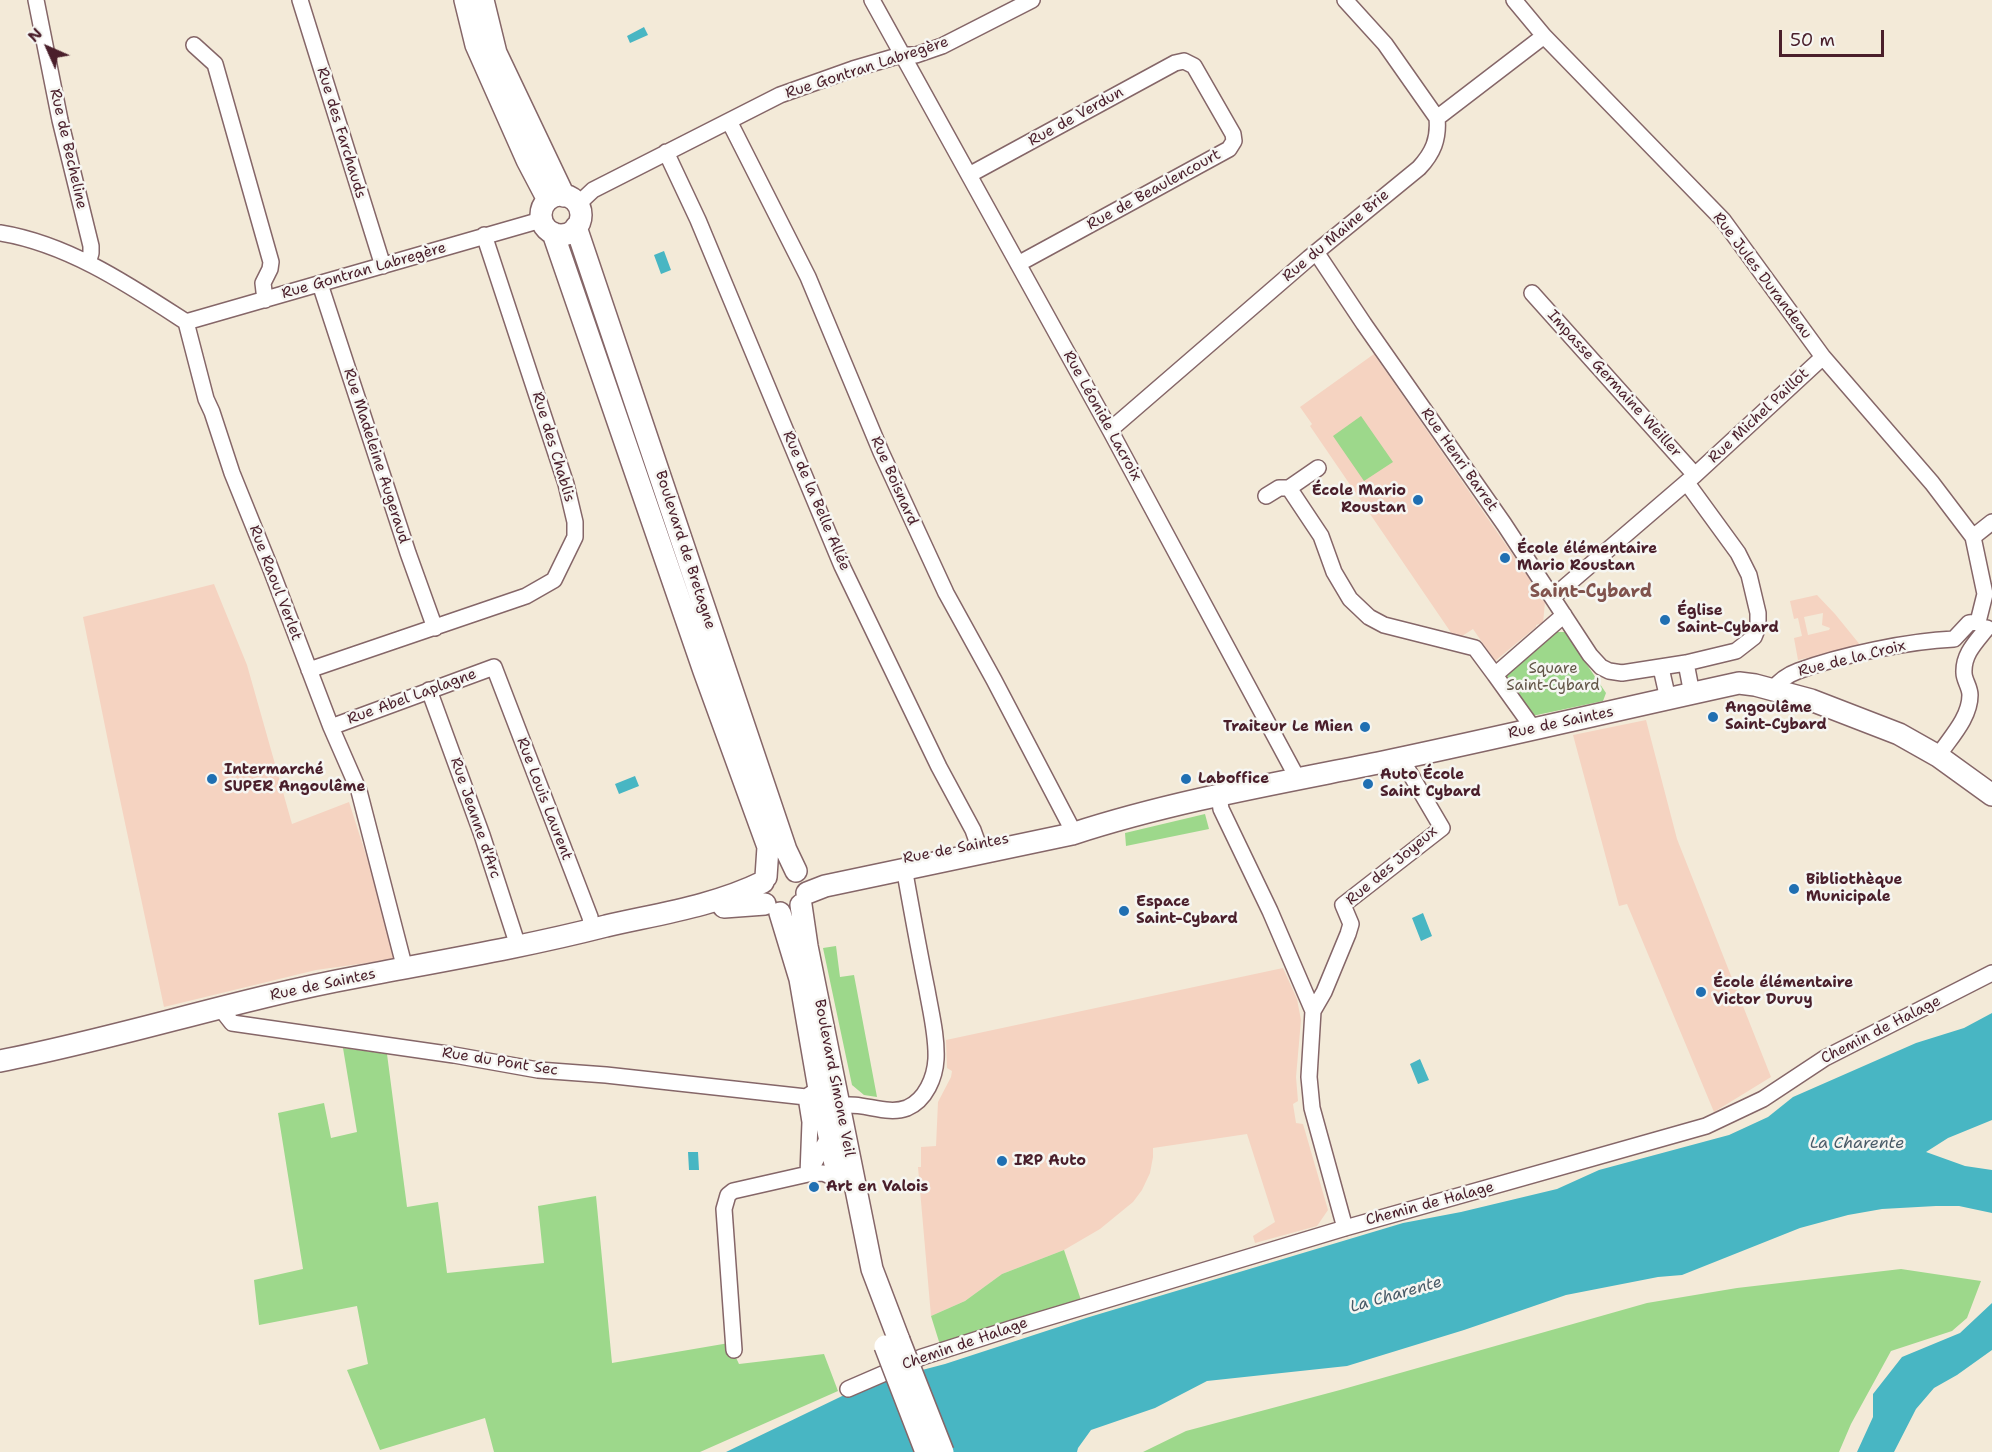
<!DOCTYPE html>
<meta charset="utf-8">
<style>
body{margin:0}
#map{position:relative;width:1992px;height:1452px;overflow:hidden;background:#f3ead8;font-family:"Shantell Sans",sans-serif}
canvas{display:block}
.north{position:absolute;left:18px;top:18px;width:60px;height:60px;-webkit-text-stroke:4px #f6f6f2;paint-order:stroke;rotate:315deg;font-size:16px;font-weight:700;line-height:24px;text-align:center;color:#4a1f2b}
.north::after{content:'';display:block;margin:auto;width:21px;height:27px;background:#4a1f2b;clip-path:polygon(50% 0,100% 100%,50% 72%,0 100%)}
.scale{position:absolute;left:1779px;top:30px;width:105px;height:27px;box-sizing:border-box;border:3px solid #4a1f2b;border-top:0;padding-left:8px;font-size:18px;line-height:21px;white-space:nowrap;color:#4a1f2b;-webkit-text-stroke:4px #f6f6f2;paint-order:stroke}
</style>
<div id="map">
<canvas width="1992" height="1452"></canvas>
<div class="north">N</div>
<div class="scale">50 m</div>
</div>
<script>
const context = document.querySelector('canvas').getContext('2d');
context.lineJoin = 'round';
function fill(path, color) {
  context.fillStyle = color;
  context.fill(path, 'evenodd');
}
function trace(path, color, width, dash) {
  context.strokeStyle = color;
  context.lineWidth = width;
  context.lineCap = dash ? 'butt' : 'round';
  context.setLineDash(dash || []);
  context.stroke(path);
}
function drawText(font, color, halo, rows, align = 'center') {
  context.font = font + ' "Shantell Sans",sans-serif';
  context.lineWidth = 5;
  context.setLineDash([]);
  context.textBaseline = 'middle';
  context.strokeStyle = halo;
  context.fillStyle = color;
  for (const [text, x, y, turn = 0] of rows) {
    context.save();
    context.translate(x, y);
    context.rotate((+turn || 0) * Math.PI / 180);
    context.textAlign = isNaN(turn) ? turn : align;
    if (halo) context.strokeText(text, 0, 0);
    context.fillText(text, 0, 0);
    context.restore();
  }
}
fill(new Path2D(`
 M 1374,354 L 1533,584 L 1539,598 L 1545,602 L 1543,623 L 1536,625 L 1536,627 L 1495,661 L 1473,629 L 1459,638 L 1454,637 L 1310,426 L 1312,424 L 1300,407 Z
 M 214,584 L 247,665 L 292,824 L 349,802 L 375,883 L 395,959 L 316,970 L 164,1007 L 114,771 L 83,617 Z
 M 1817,595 L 1835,614 L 1861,646 L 1798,660 L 1794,638 L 1802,636 L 1798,618 L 1794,619 L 1790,601 ZM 1823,613 L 1822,625 L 1830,628 L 1829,630 L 1808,635 L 1804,617 Z
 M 1646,720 L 1677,839 L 1771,1077 L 1714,1112 L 1627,904 L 1619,906 L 1573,735 Z
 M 1283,968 L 1297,999 L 1301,1020 L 1296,1077 L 1298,1101 L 1293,1104 L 1296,1123 L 1303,1124 L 1328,1210 L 1317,1226 L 1255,1243 L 1253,1236 L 1275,1222 L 1247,1134 L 1153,1148 L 1153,1157 L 1150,1173 L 1142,1190 L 1133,1202 L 1100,1229 L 1064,1250 L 1002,1274 L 965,1301 L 931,1316 L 918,1167 L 921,1167 L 921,1147 L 936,1146 L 938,1102 L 951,1077 L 952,1071 L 947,1068 L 946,1040 Z`), '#f5d3c1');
fill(new Path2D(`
 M 1361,416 L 1393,462 L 1364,481 L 1333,436 Z
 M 1556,632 L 1565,632 L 1606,693 L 1603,701 L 1532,716 L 1505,676 Z
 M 1205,814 L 1209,829 L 1126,846 L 1125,833 Z
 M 836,946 L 840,977 L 854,975 L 877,1097 L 864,1095 L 852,1085 L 823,948 Z
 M 343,1048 L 387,1054 L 407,1207 L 438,1202 L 447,1273 L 544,1263 L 538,1206 L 596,1196 L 612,1363 L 729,1343 L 739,1364 L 824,1354 L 838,1391 L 700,1452 L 494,1452 L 485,1418 L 380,1450 L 347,1370 L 368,1364 L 357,1306 L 259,1325 L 254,1280 L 303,1269 L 278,1113 L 324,1103 L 331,1138 L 357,1132 Z
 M 1064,1250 L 1082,1303 L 941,1348 L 931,1316 L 965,1301 L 1002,1274 Z
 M 1901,1269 L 1981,1281 L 1967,1318 L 1952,1331 L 1891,1351 L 1851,1424 L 1839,1452 L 1143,1452 L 1186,1431 L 1340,1390 L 1647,1303 L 1737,1288 Z`), '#9dd88b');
fill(new Path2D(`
 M 644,27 L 648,35 L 630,43 L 627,36 Z
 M 664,251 L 671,270 L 661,274 L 654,255 Z
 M 635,776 L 639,786 L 619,794 L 615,784 Z
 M 1423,913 L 1432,936 L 1421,941 L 1412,918 Z
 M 1992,1013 L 1992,1120 L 1948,1138 L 1926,1152 L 1965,1166 L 1992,1170 L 1992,1213 L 1959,1206 L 1936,1206 L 1882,1209 L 1848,1215 L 1800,1228 L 1682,1275 L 1658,1277 L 1566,1295 L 1464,1330 L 1347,1366 L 1207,1381 L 1155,1408 L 1091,1430 L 1078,1448 L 1077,1452 L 726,1452 L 865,1385 L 945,1364 L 1086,1318 L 1403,1223 L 1461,1212 L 1557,1189 L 1599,1170 L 1729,1135 L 1768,1117 L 1793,1097 L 1916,1043 L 1964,1028 Z
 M 1420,1059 L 1429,1080 L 1418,1084 L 1410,1064 Z
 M 688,1152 L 698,1152 L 699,1170 L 689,1170 Z
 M 1992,1303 L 1992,1350 L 1957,1375 L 1934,1388 L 1916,1409 L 1894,1452 L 1857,1452 L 1873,1417 L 1873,1394 L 1902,1357 L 1960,1333 Z`), '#48b6c3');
const street = new Path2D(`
 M 36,0 L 60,120 L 91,246 L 91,253 L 88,263
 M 300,0 L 383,266
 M 872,0 L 1110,430 L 1293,770 L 1295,780
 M 1514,0 L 1544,36 L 1723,220 L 1823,357 L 1932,483 L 1973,537 L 1985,594 L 1978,622
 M 194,45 L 215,64 L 271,262 L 270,269 L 263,283 L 265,300
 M 1437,118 L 1544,36
 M 729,121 L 808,277 L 881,452 L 946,593 L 994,680 L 1071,827 L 1072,834
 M 666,152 L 698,220 L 842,566 L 939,767 L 973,830 L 978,844
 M 969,175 L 1175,63 L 1184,61 L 1194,66 L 1233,134 L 1234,141 L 1229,149 L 1018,264
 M 577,205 L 593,190 L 780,95 L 853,69 L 901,55 L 916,55 L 942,46 L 1032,0
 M 0,233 C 68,244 129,285 186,322 L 206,399 L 212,412 L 232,473 L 270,567 L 331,727 L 359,791 L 405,969
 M 1316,252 L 1364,324 L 1504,524 L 1590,655 L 1601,667 L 1609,671 L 1622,673 L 1686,663 L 1736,651 L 1754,637 L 1758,627 L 1758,613 L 1749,575 L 1738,553 L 1687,483
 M 320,284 L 408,553 L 435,628
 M 1532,293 L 1695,475
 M 186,322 L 541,220
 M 1110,430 L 1309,258 L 1419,168 C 1433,153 1439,139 1437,118 L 1385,44 L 1345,0
 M 1289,488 L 1321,536 L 1334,572 L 1350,599 L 1369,617 L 1384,625 L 1475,648 L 1495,675
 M 1266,496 L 1279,488 L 1289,488 L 1318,468
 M 1973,537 L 1992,522
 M 1553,597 L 1695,475 L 1823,357
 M 1686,663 L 1692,694
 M 1661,668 L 1668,699
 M 309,670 L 526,596 L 554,580 L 575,537 L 575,522 L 566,484 L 484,235
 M 429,690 L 482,835 L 518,946
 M 1772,690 C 1779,681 1787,675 1798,671 C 1841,655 1908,641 1954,639 L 1969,623 L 1978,622
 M 331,727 L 494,667 L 590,917 L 592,931
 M 1533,728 L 1495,675 L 1564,615
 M 1938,756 C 1950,738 1970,718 1970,695 C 1970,687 1964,680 1964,673 C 1963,654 1976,642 1987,628
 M 1219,796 L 1221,809 L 1270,911 L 1313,1011 L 1309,1077 L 1312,1108 L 1345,1228
 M 221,1009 L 232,1023 L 454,1055 L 538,1070 L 606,1075 L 806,1097 L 819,1089
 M 1313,1011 L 1324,992 L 1348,934 L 1351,924 L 1343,905 L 1442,828 L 1405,765 L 1403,757
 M 839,1106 C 861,1101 886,1116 907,1108 C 926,1100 935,1077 936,1059 C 937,1036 931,1013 927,990 C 919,951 912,912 905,873 L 911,862
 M 829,1136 L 808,1174 L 823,1173 L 839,1180
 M 734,1350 L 724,1209 L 728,1195 L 733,1191 L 808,1174 L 810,1122 L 806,1097
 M 848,1389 L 922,1357 L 1013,1328 L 1345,1228 L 1706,1126 L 1763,1099 L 1825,1058 L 1992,973`);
const secondary = new Path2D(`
 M 465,0 L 476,45 L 527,160 L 548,200
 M 483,0 L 496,53 L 564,196
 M541 215a20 20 0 1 1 40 0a20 20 0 1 1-40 0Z
 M 576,227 L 786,850 L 796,871
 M 553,233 L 704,671 L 768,847 L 766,877
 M 807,893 L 825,886 L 1072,834 C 1173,801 1279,783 1383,762 C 1502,737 1620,709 1739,683 L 1755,685 L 1811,700 L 1899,734 L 1938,756 L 1992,795
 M 801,905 L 807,946 L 872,1269 L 899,1340
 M 724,907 L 765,904
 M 780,913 L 800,979 L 819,1089 L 838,1178
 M 0,1061 C 120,1038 237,999 357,977 C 440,961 524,947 606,926 C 658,914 714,906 763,882`);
trace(street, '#856668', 18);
trace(secondary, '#856668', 24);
trace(street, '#fff', 15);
trace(secondary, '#fff', 21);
const secondaryBridge = new Path2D(`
 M 899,1340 L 943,1452
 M 885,1346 L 926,1452`);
trace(secondaryBridge, '#856668', 24, []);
trace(secondaryBridge, '#fff', 21);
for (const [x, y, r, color] of [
 [1418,500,6,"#1f6fb2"],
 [1505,558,6,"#1f6fb2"],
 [1665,620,6,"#1f6fb2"],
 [1713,717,6,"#1f6fb2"],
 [1365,727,6,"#1f6fb2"],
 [212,779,6,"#1f6fb2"],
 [1186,779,6,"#1f6fb2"],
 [1368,784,6,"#1f6fb2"],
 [1794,889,6,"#1f6fb2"],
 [1124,911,6,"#1f6fb2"],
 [1701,992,6,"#1f6fb2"],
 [1002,1161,6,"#1f6fb2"],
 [814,1187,6,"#1f6fb2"]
]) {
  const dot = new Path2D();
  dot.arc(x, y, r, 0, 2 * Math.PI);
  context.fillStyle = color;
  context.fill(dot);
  trace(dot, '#f6f6f2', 2);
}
drawText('15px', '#4a1f2b', '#f6f6f2', [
 ["Rue Gontran Labregère",867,68,-18],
 ["Rue de Verdun",1076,117,-29],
 ["Rue des Farchauds",341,133,73],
 ["Rue de Becheline",68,149,77],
 ["Rue de Beaulencourt",1154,190,-29],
 ["Rue du Maine Brie",1336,236,-40],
 ["Rue Gontran Labregère",364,271,-16],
 ["Rue Jules Durandeau",1762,276,53],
 ["Impasse Germaine Weiller",1614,384,48],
 ["Rue Léonide Lacroix",1102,416,61],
 ["Rue Michel Paillot",1759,416,-43],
 ["Rue des Chablis",553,447,73],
 ["Rue Madeleine Augeraud",376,456,72],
 ["Rue Henri Barret",1459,460,55],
 ["Rue Boisnard",894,481,66],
 ["Rue de la Belle Allée",816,501,67],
 ["Boulevard de Bretagne",685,550,72],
 ["Rue Raoul Verlet",275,583,69],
 ["Rue de la Croix",1852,659,-14],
 ["Rue Abel Laplagne",412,697,-20],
 ["Rue de Saintes",1561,723,-12],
 ["Rue Louis Laurent",544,799,69],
 ["Rue Jeanne d'Arc",475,818,71],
 ["Rue de Saintes",956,849,-11],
 ["Rue des Joyeux",1392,866,-40],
 ["Rue de Saintes",323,985,-12],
 ["Chemin de Halage",1881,1030,-27],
 ["Rue du Pont Sec",500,1062,9],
 ["Boulevard Simone Veil",834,1078,79],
 ["Chemin de Halage",1430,1204,-15],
 ["Chemin de Halage",965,1344,-19]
]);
drawText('bold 15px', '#4a1f2b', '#f6f6f2', [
 ["École Mario",1406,491,"right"],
 ["Roustan",1406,508,"right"],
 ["École élémentaire",1517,549],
 ["Mario Roustan",1517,566],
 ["Église",1677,611],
 ["Saint-Cybard",1677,628],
 ["Angoulême",1725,708],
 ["Saint-Cybard",1725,725],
 ["Traiteur Le Mien",1353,727,"right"],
 ["Intermarché",224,770],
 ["SUPER Angoulême",224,787],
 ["Auto École",1380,775],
 ["Saint Cybard",1380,792],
 ["Laboffice",1198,779],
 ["Bibliothèque",1806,880],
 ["Municipale",1806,897],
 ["Espace",1136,902],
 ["Saint-Cybard",1136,919],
 ["École élémentaire",1713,983],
 ["Victor Duruy",1713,1000],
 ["IRP Auto",1014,1161],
 ["Art en Valois",826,1187]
], 'left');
drawText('15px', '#635648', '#f6f6f2', [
 ["Square",1553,669],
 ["Saint-Cybard",1553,686]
]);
drawText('italic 16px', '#495b68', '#f6f6f2', [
 ["La Charente",1857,1144],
 ["La Charente",1396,1295,-16]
]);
drawText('bold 18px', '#81534d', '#f6f6f2', [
 ["Saint-Cybard",1591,592]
]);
</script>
